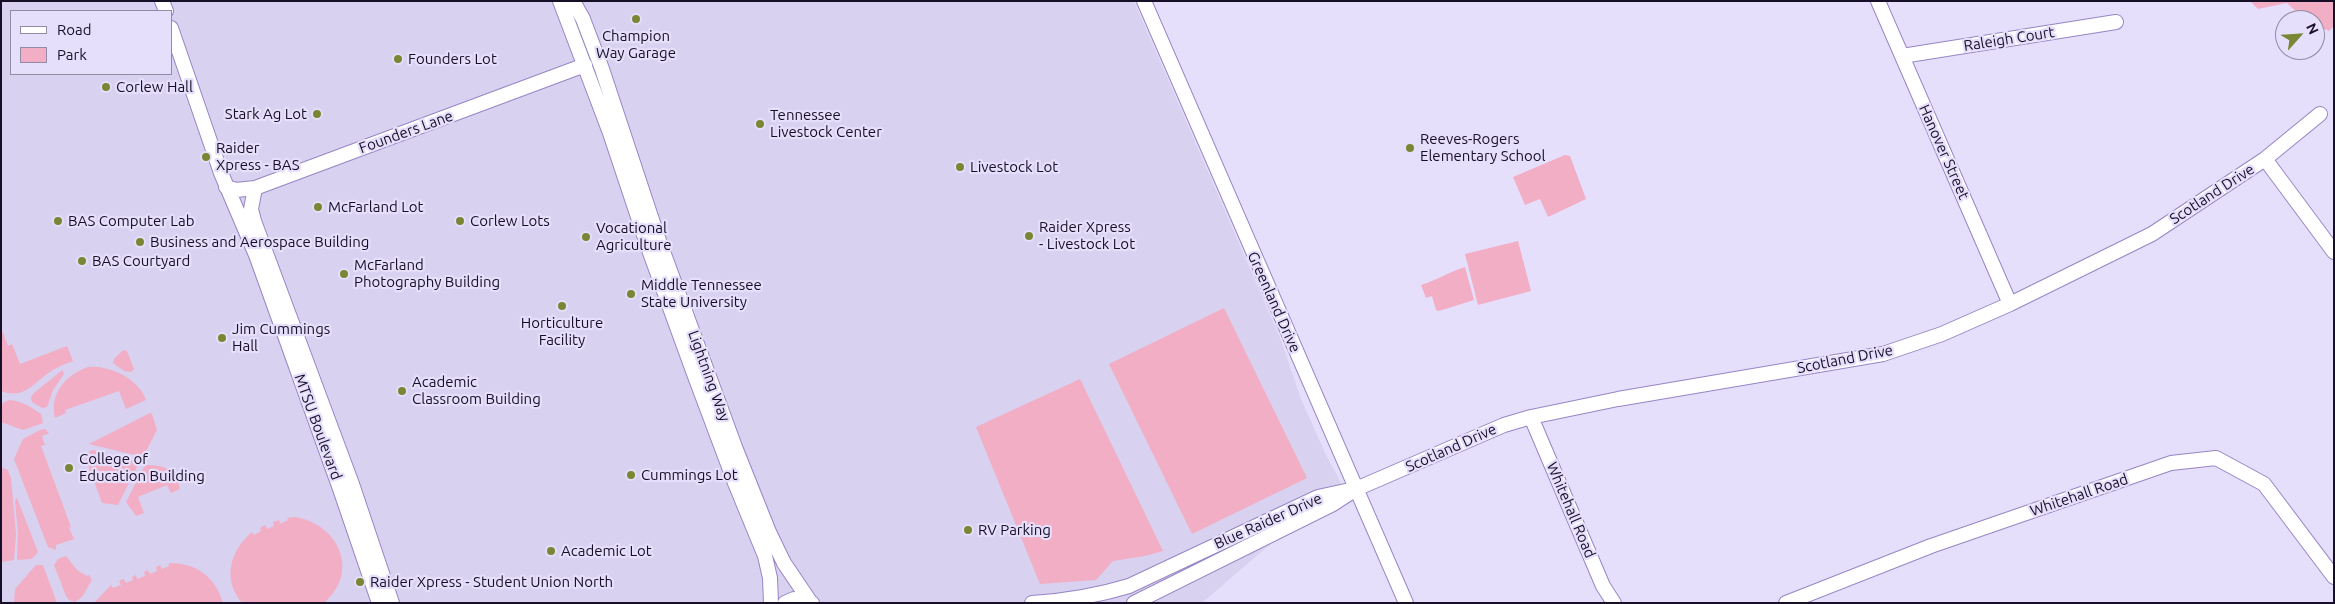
<!DOCTYPE html>
<style>
body{margin:0}
#map{position:relative;width:2335px;height:604px;overflow:hidden;background:#e6dffb;font-family:Ubuntu,sans-serif}
canvas{display:block}
.frame{position:absolute;inset:0;border:2px solid #170e27;pointer-events:none}
.legend{position:absolute;left:10px;top:10px;width:162px;height:65px;box-sizing:border-box;background:#e6dffb;border:1px solid #938ba6;margin:0;padding:6px 9px;list-style:none;font-size:15px;color:#170e27}
.legend li{display:flex;align-items:center;gap:10px;height:25px}
.legend b{width:25px;border:1px solid #938ba6}
.north{position:absolute;left:2275px;top:10px;width:50px;height:50px;box-sizing:border-box;background:#e6dffb;border:1px solid #938ba6;border-radius:50%;rotate:64deg;font-size:14px;font-weight:700;line-height:20px;text-align:center;color:#170e27}
.north::after{content:'';display:block;margin:auto;width:18px;height:22px;background:#798633;clip-path:polygon(50% 0,100% 100%,50% 72%,0 100%)}
</style>
<div id="map">
<canvas width="2335" height="604"></canvas>
<div class="frame"></div>
<ul class="legend">
<li><b style="height:6px;background:#fff"></b>Road</li>
<li><b style="height:14px;background:#f1aec4"></b>Park</li>
</ul>
<div class="north">N</div>
</div>
<script>
const context = document.querySelector('canvas').getContext('2d');
context.lineJoin = 'round';
function fill(path, color) {
  context.fillStyle = color;
  context.fill(path, 'evenodd');
}
function trace(path, color, width, dash) {
  context.strokeStyle = color;
  context.lineWidth = width;
  context.lineCap = dash ? 'butt' : 'round';
  context.setLineDash(dash || []);
  context.stroke(path);
}
function drawText(font, color, halo, rows, align = 'center') {
  context.font = font + ' Ubuntu,sans-serif';
  context.lineWidth = 4.5;
  context.setLineDash([]);
  context.textBaseline = 'middle';
  context.strokeStyle = halo;
  context.fillStyle = color;
  for (const [text, x, y, turn = 0] of rows) {
    context.save();
    context.translate(x, y);
    context.rotate((+turn || 0) * Math.PI / 180);
    context.textAlign = isNaN(turn) ? turn : align;
    if (halo) context.strokeText(text, 0, 0);
    context.fillText(text, 0, 0);
    context.restore();
  }
}
fill(new Path2D(`
 M 1,1 L 1134,1 L 1281,340 L 1301,399 L 1326,455 L 1341,483 L 1202,603 L 1,603 ZM 11,11 L 171,11 L 171,74 L 11,74 Z`), '#d9d1f0');
fill(new Path2D(`
 M 2250,1 L 2334,1 L 2334,26 L 2329,31 L 2315,25 L 2315,20 L 2305,20 L 2287,3 L 2258,9 Z
 M 1565,155 L 1570,156 L 1586,199 L 1548,217 L 1540,199 L 1525,205 L 1513,177 Z
 M 1518,241 L 1531,291 L 1478,305 L 1465,254 Z
 M 1465,267 L 1474,300 L 1439,311 L 1436,310 L 1432,296 L 1426,298 L 1421,285 C 1437,280 1449,272 1465,267 Z
 M 1224,308 L 1307,478 L 1192,534 L 1109,364 Z
 M 1,328 L 8,346 L 12,344 L 20,364 L 67,346 L 73,361 C 64,364 55,368 47,374 C 31,386 23,399 1,391 Z
 M 123,350 L 127,351 L 134,369 L 131,372 L 124,371 L 113,363 L 114,359 Z
 M 88,367 C 110,365 139,379 146,400 L 126,409 L 119,391 L 65,410 L 66,413 L 55,418 C 49,393 67,374 88,367 Z
 M 61,371 L 63,371 L 64,374 L 53,390 L 47,407 L 42,408 L 32,402 L 31,397 L 34,393 Z
 M 1080,379 L 1163,551 L 1145,556 L 1113,561 L 1096,580 L 1040,584 L 976,427 Z
 M 9,400 C 22,401 31,407 41,414 L 43,423 L 23,430 L 1,422 L 1,404 Z
 M 150,413 L 152,414 L 157,430 L 143,457 L 89,444 Z
 M 40,430 L 45,429 L 49,433 L 42,436 L 45,445 L 41,446 L 71,527 L 69,528 L 74,539 L 56,545 L 56,550 L 48,547 L 14,459 L 23,439 Z
 M 93,450 L 139,463 L 118,505 L 102,503 L 84,454 Z
 M 145,465 C 165,465 176,469 180,489 L 171,493 L 167,485 L 138,497 L 144,513 L 136,516 L 126,502 Z
 M 1,467 L 8,470 L 11,478 L 16,534 L 14,560 L 1,562 Z
 M 17,498 L 38,552 L 32,559 L 17,560 L 18,533 L 15,501 Z
 M 294,517 C 338,523 361,571 324,603 L 242,603 C 222,579 230,551 252,532 L 254,535 L 261,531 L 260,528 L 265,525 L 267,529 L 274,526 L 273,522 L 279,520 L 280,524 L 288,520 L 287,518 Z
 M 66,556 L 77,570 L 87,576 L 89,575 L 92,580 L 82,597 L 75,602 L 69,600 L 66,596 L 54,565 L 58,559 Z
 M 169,563 C 196,563 215,576 223,603 L 94,603 L 111,585 L 113,588 L 121,585 L 119,581 L 124,579 L 126,583 L 133,580 L 132,577 L 136,575 L 137,579 L 145,576 L 144,572 L 148,570 L 150,574 L 157,571 L 156,567 L 160,565 L 162,569 L 169,566 Z
 M 36,565 L 43,565 L 57,603 L 14,603 L 15,589 Z`), '#f1aec4');
const minor = new Path2D(`
 M 162,1 L 166,11
 M 560,1 L 610,133 L 648,247 L 693,371 L 735,483 L 765,556 L 770,578 L 771,603
 M 573,1 L 583,19 L 602,69 L 658,238 L 735,447 L 769,532 L 784,563 L 811,603
 M 1144,1 L 1406,603
 M 1878,1 L 2010,304
 M 171,28 L 221,173 L 256,255 L 340,489 L 379,603
 M 1902,56 L 2116,22
 M 2265,159 L 2334,252
 M 226,187 L 236,190 L 255,188 L 585,65
 M 255,188 L 251,209 L 254,221 L 352,484 L 392,603
 M 1531,417 L 1603,586 L 1614,603
 M 785,603 L 794,599 L 812,603
 M 1032,603 C 1066,601 1096,596 1129,586 L 1318,497 L 1350,490
 M 1134,603 L 1333,504 L 1356,489 L 1504,425 L 1531,417 L 1618,399 L 1883,354 L 1942,334 L 2010,304 L 2152,234 L 2265,159 L 2320,114
 M 1786,603 L 1931,546 L 2171,463 L 2216,458 L 2264,484 L 2334,577`);
trace(minor, '#9885c6', 16);
trace(minor, '#fff', 14);
for (const [x, y, r, color] of [
 [636,19,5,"#798633"],
 [398,59,5,"#798633"],
 [106,87,5,"#798633"],
 [317,114,5,"#798633"],
 [760,124,5,"#798633"],
 [1410,148,5,"#798633"],
 [206,157,5,"#798633"],
 [960,167,5,"#798633"],
 [318,207,5,"#798633"],
 [58,221,5,"#798633"],
 [460,221,5,"#798633"],
 [1029,236,5,"#798633"],
 [586,237,5,"#798633"],
 [140,242,5,"#798633"],
 [82,261,5,"#798633"],
 [344,274,5,"#798633"],
 [631,294,5,"#798633"],
 [562,306,5,"#798633"],
 [222,338,5,"#798633"],
 [402,391,5,"#798633"],
 [69,468,5,"#798633"],
 [631,475,5,"#798633"],
 [968,530,5,"#798633"],
 [551,551,5,"#798633"],
 [360,582,5,"#798633"]
]) {
  const dot = new Path2D();
  dot.arc(x, y, r, 0, 2 * Math.PI);
  context.fillStyle = color;
  context.fill(dot);
  trace(dot, '#e6dffb', 2);
}
drawText('15px', '#170e27', '#e6dffb', [
 ["Champion",636,36,"center"],
 ["Way Garage",636,53,"center"],
 ["Founders Lot",408,59],
 ["Corlew Hall",116,87],
 ["Stark Ag Lot",307,114,"right"],
 ["Tennessee",770,115],
 ["Livestock Center",770,132],
 ["Reeves-Rogers",1420,139],
 ["Elementary School",1420,156],
 ["Raider",216,148],
 ["Xpress - BAS",216,165],
 ["Livestock Lot",970,167],
 ["McFarland Lot",328,207],
 ["BAS Computer Lab",68,221],
 ["Corlew Lots",470,221],
 ["Raider Xpress",1039,227],
 ["- Livestock Lot",1039,244],
 ["Vocational",596,228],
 ["Agriculture",596,245],
 ["Business and Aerospace Building",150,242],
 ["BAS Courtyard",92,261],
 ["McFarland",354,265],
 ["Photography Building",354,282],
 ["Middle Tennessee",641,285],
 ["State University",641,302],
 ["Horticulture",562,323,"center"],
 ["Facility",562,340,"center"],
 ["Jim Cummings",232,329],
 ["Hall",232,346],
 ["Academic",412,382],
 ["Classroom Building",412,399],
 ["College of",79,459],
 ["Education Building",79,476],
 ["Cummings Lot",641,475],
 ["RV Parking",978,530],
 ["Academic Lot",561,551],
 ["Raider Xpress - Student Union North",370,582]
], 'left');
drawText('15px', '#170e27', '#e6dffb', [
 ["Raleigh Court",2009,39,-9],
 ["Founders Lane",406,132,-20],
 ["Hanover Street",1944,152,66],
 ["Scotland Drive",2212,194,-33],
 ["Greenland Drive",1274,302,66],
 ["Scotland Drive",1845,359,-11],
 ["Lightning Way",709,376,70],
 ["MTSU Boulevard",318,427,70],
 ["Scotland Drive",1451,448,-24],
 ["Whitehall Road",2079,495,-19],
 ["Whitehall Road",1571,510,67],
 ["Blue Raider Drive",1268,521,-24]
]);
</script>
